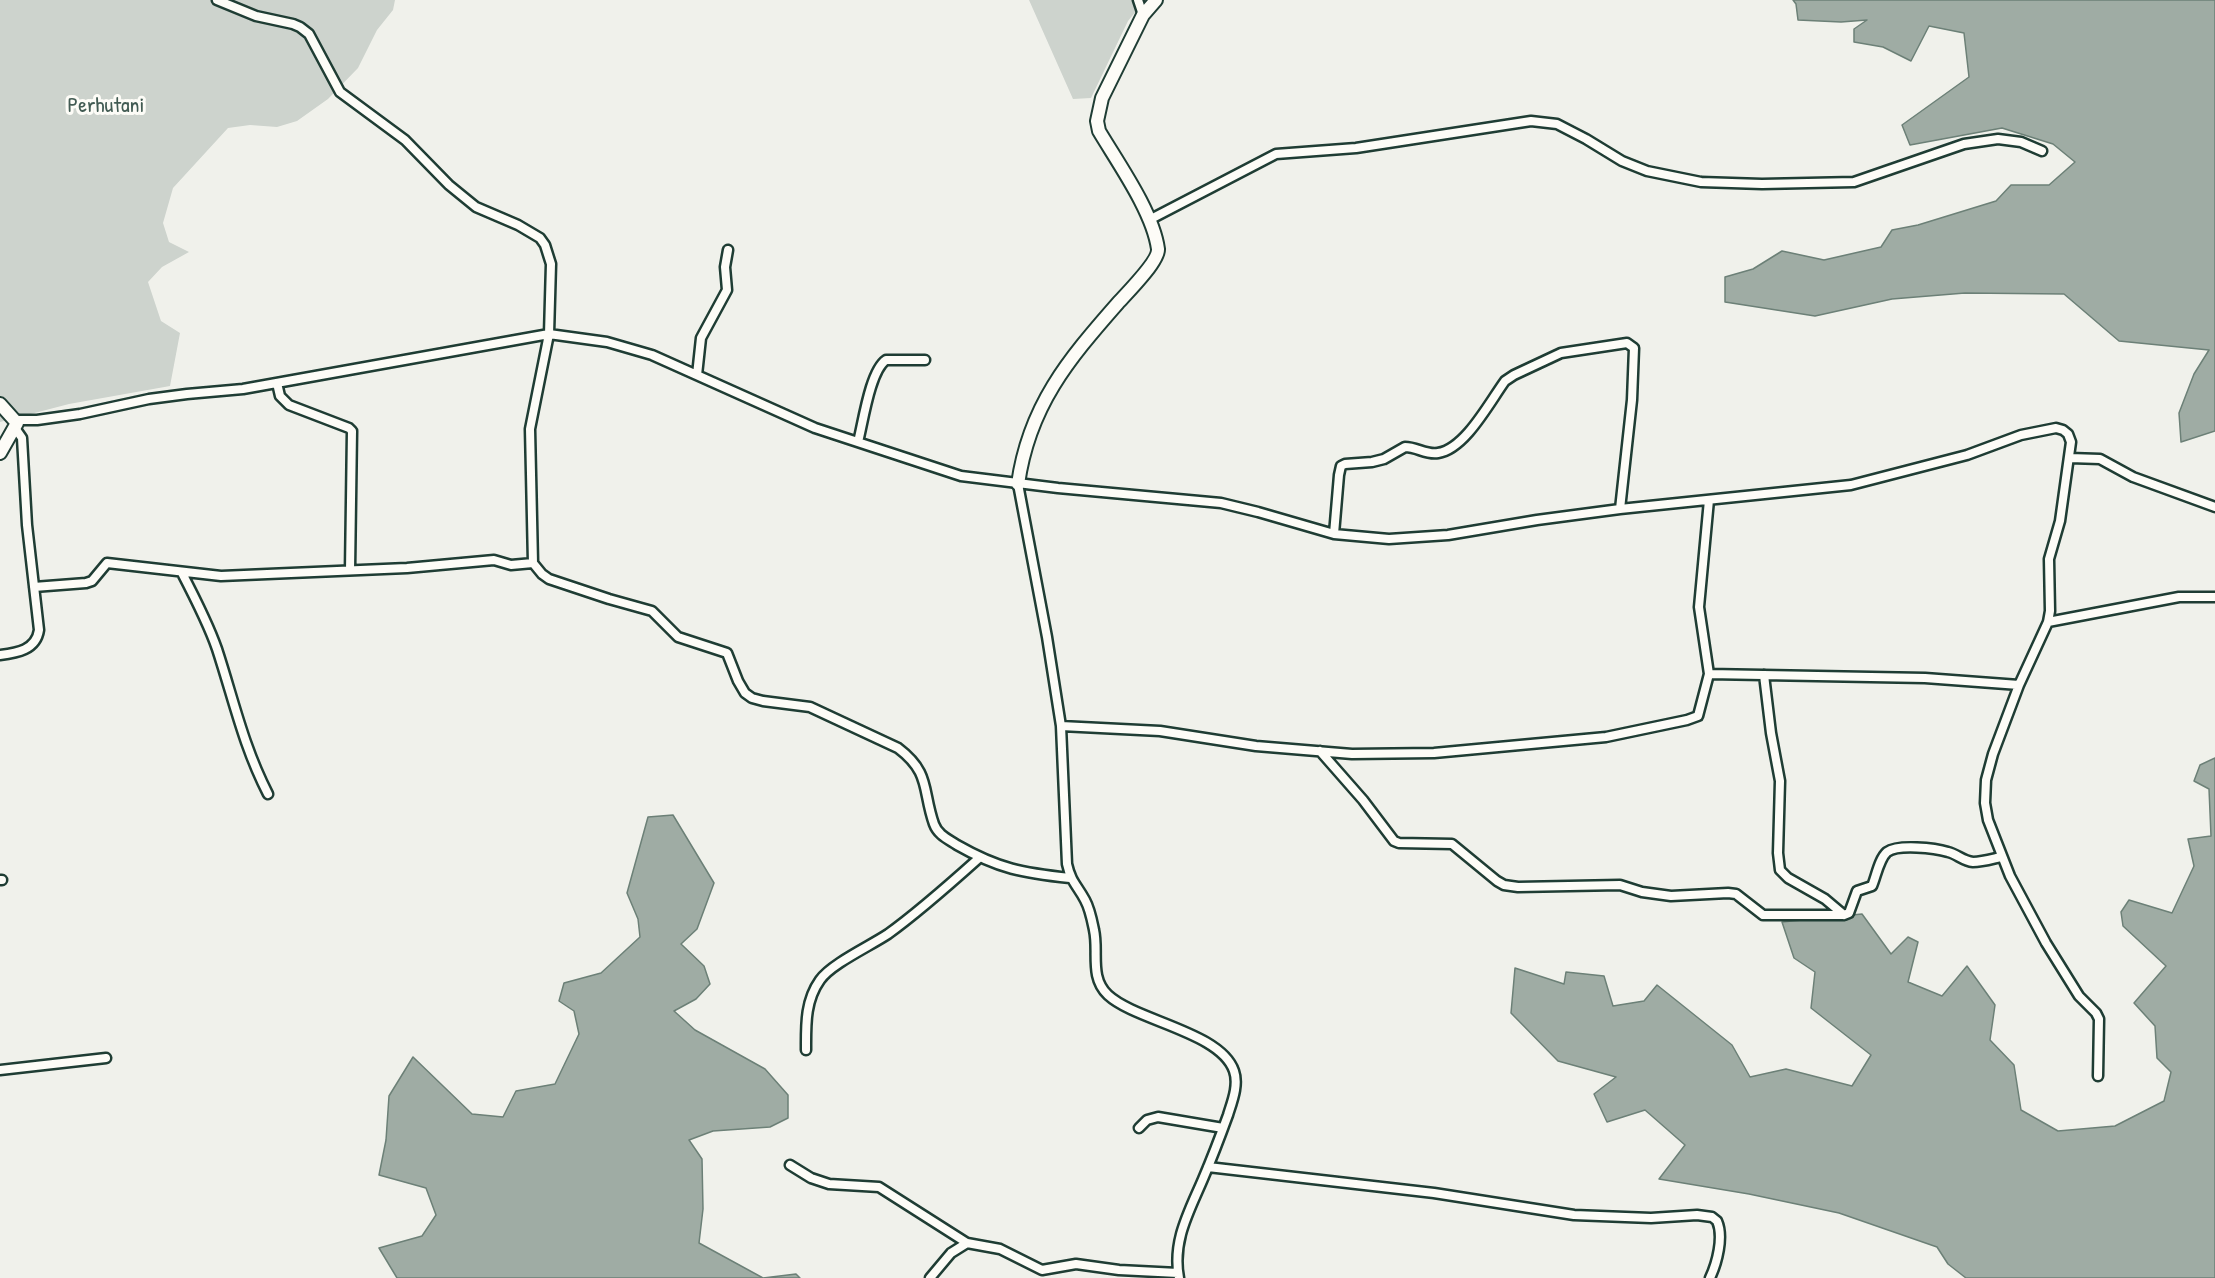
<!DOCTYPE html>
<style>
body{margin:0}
canvas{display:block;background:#f0f1eb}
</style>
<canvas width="2215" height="1278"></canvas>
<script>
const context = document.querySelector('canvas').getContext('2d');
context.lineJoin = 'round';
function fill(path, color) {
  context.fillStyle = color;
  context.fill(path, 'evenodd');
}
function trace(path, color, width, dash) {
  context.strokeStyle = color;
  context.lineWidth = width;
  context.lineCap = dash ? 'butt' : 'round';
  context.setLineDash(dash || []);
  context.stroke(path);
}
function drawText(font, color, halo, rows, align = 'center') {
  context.font = font + ' "Patrick Hand",sans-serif';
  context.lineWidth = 6;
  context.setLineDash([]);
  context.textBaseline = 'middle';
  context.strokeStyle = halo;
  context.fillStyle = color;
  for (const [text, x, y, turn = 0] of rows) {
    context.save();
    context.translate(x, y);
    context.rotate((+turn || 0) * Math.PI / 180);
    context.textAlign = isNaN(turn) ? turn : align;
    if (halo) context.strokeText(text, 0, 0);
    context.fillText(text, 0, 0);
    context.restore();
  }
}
fill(new Path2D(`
 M 0,0 L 395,0 L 393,10 L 377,30 L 358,68 L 328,99 L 297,121 L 277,127 L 250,125 L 228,128 L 173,188 L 163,223 L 169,242 L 189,252 L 162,267 L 148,282 L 161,321 L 180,333 L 170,386 L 69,404 L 0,422 Z
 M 1029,0 L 1145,0 L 1128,21 L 1091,98 L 1073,99 Z`), '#cdd3cd');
const water = new Path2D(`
 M 1793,0 L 2215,0 L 2215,431 L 2181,442 L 2179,413 L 2194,374 L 2209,350 L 2119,341 L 2064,294 L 1965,293 L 1892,299 L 1815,316 L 1725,302 L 1725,277 L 1753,269 L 1782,251 L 1824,260 L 1881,247 L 1892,230 L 1918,225 L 1996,201 L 2011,185 L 2049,185 L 2075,162 L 2053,144 L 2002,128 L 1910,145 L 1902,125 L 1969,77 L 1964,33 L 1929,26 L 1911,61 L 1883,47 L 1854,42 L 1854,29 L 1867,20 L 1841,22 L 1798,20 L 1796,4 Z
 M 2215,758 L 2215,1278 L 1966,1278 L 1948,1264 L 1937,1247 L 1839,1213 L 1749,1194 L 1659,1179 L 1685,1145 L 1645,1110 L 1607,1122 L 1594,1094 L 1616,1077 L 1558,1061 L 1511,1013 L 1515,968 L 1564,984 L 1566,972 L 1604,976 L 1613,1006 L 1644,1001 L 1657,985 L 1732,1045 L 1750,1077 L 1786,1069 L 1852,1086 L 1871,1055 L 1811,1008 L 1815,972 L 1794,958 L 1782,922 L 1862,914 L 1891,954 L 1908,937 L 1918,942 L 1908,982 L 1942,996 L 1967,966 L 1995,1005 L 1990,1040 L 2014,1065 L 2021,1110 L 2058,1131 L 2115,1126 L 2164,1101 L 2171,1072 L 2157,1058 L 2155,1026 L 2134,1003 L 2166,966 L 2123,926 L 2121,912 L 2129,900 L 2172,913 L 2194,866 L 2188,839 L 2211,836 L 2209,789 L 2194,781 L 2200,765 Z
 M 673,815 L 714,883 L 697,929 L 681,944 L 704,966 L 710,984 L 696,999 L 674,1011 L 695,1030 L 765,1069 L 788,1095 L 788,1118 L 770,1127 L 713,1131 L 689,1140 L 702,1159 L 703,1209 L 699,1243 L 763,1278 L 796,1274 L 800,1278 L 397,1278 L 379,1248 L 422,1236 L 436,1215 L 426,1188 L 379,1175 L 386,1140 L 389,1096 L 413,1057 L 472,1114 L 503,1117 L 516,1091 L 555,1084 L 579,1034 L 574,1011 L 559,1001 L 564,983 L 601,973 L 640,937 L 638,919 L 627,893 L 648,817 Z`);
fill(water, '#9faca4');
trace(water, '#6c8077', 1.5);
const street = new Path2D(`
 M 217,0 L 256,16 L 293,24 L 300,27 L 309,34 L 340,92 L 405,140 L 449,185 L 476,207 L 518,225 L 540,238 L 545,245 L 551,264 L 549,334 L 530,429 L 533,563 L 542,574 L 549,579 L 609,599 L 652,611 L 678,637 L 727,653 L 738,681 L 745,693 L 752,698 L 763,701 L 810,707 L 898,748 C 931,773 922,790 934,824 C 938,835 948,839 957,845 C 999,869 1023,873 1070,878
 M 1138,0 L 1143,15
 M 1149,220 L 1276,154 L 1356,148 L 1531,121 L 1557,124 L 1586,139 L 1622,161 L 1647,171 L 1701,182 L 1762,184 L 1854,182 L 1964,144 L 1998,139 L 2021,142 L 2042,151
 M 697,375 L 701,338 L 727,290 L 725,267 L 728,250
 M 277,383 L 280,396 L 289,405 L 349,428 L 352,431 L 350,570
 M 16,420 L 37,420 L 80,414 L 149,399 L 187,394 L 243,389 L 549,334 L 607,342 L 652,355 L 815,428 L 961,476 L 1058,488 L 1221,503 L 1258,512 L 1334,534 L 1389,539 L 1448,535 L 1537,520 L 1620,509 L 1851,485 L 1967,455 L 2021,435 L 2056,428 L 2063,430 L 2068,434 L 2071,442 L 2060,521 L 2049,559 L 2050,611 L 2048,622 L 2019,685 L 1993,754 L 1986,780 L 1985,803 L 1988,820 L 2010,876 L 2046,943 L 2079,996 L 2096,1013 L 2099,1019 L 2098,1076
 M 858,442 C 863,423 870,371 886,360 L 925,360
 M 2070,458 L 2100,459 L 2133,477 L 2215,507
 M 1018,484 L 1047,637 L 1061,726 L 1067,864 C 1071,882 1077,885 1085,900 C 1090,909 1092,920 1094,930 C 1099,952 1089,977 1108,995 C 1136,1021 1221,1032 1234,1071 C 1239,1085 1232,1102 1228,1115 C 1220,1137 1212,1158 1203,1179 C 1189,1212 1172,1241 1179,1278
 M 1334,534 L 1339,475 L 1341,466 L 1345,464 L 1372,462 L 1384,459 L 1405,447 C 1417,447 1426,455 1438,453 C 1465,449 1489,403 1505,381 L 1514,375 L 1561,353 L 1627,343 L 1634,348 L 1632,400 L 1620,509
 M 182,573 C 195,598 208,623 217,649 C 234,701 243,745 268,794
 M 34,587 L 86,583 L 92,581 L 107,563 L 221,576 L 407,568 L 494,560 L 511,565 L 533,563
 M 2048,622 L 2179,597 L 2215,597
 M 0,655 C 17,653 36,650 39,630 L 27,525 L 22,438 L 15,428
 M 1709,674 L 1925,678 L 2019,685
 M 1764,675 L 1771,733 L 1780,781 L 1778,853 L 1780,870 L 1788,878 L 1825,899 L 1844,915
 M 1061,726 L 1160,731 L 1256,746 L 1352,754 L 1434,753 L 1606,737 L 1687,720 L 1698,716 L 1709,674 L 1699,607 L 1709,500
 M 1320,751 L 1363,800 L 1394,841 L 1399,843 L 1452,844 L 1497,881 L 1504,885 L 1518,887 L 1620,885 L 1642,892 L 1671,896 L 1728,893 L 1736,894 L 1763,915 L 1844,915 L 1849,913 L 1857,891 L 1872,886 C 1876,877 1879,859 1887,852 C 1898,844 1935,848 1948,852 C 1957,854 1963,861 1973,862 C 1982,862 1992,859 2001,857
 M 0,880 L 2,880
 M 806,1050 C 806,1025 805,1001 820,980 C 831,964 870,946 888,934 C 920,911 950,884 979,858
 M 0,1070 L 106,1058
 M 1139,1128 L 1147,1120 L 1158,1117 L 1223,1128
 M 790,1165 L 811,1178 L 829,1184 L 879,1187 L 967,1243 L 1000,1249 L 1042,1270 L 1076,1264 L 1119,1270 L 1178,1273
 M 1208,1167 L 1434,1193 L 1574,1215 L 1651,1218 L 1697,1215 L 1712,1217 L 1717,1221 C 1724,1237 1717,1263 1710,1278
 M 930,1278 L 951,1253 L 967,1243`);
const secondary = new Path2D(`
 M 0,404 L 17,423 L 0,453
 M 1018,484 C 1029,406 1068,360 1118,303 C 1127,293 1159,261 1158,249 C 1153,212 1118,163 1099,131 L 1097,121 L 1102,98 L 1143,15 L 1156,0`);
trace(street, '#1f3d34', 13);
trace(secondary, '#1f3d34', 16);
trace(street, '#fdfcf7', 8);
trace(secondary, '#fdfcf7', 12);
drawText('22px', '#425b53', '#fdfcf7', [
 ["Perhutani",106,106]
]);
</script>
